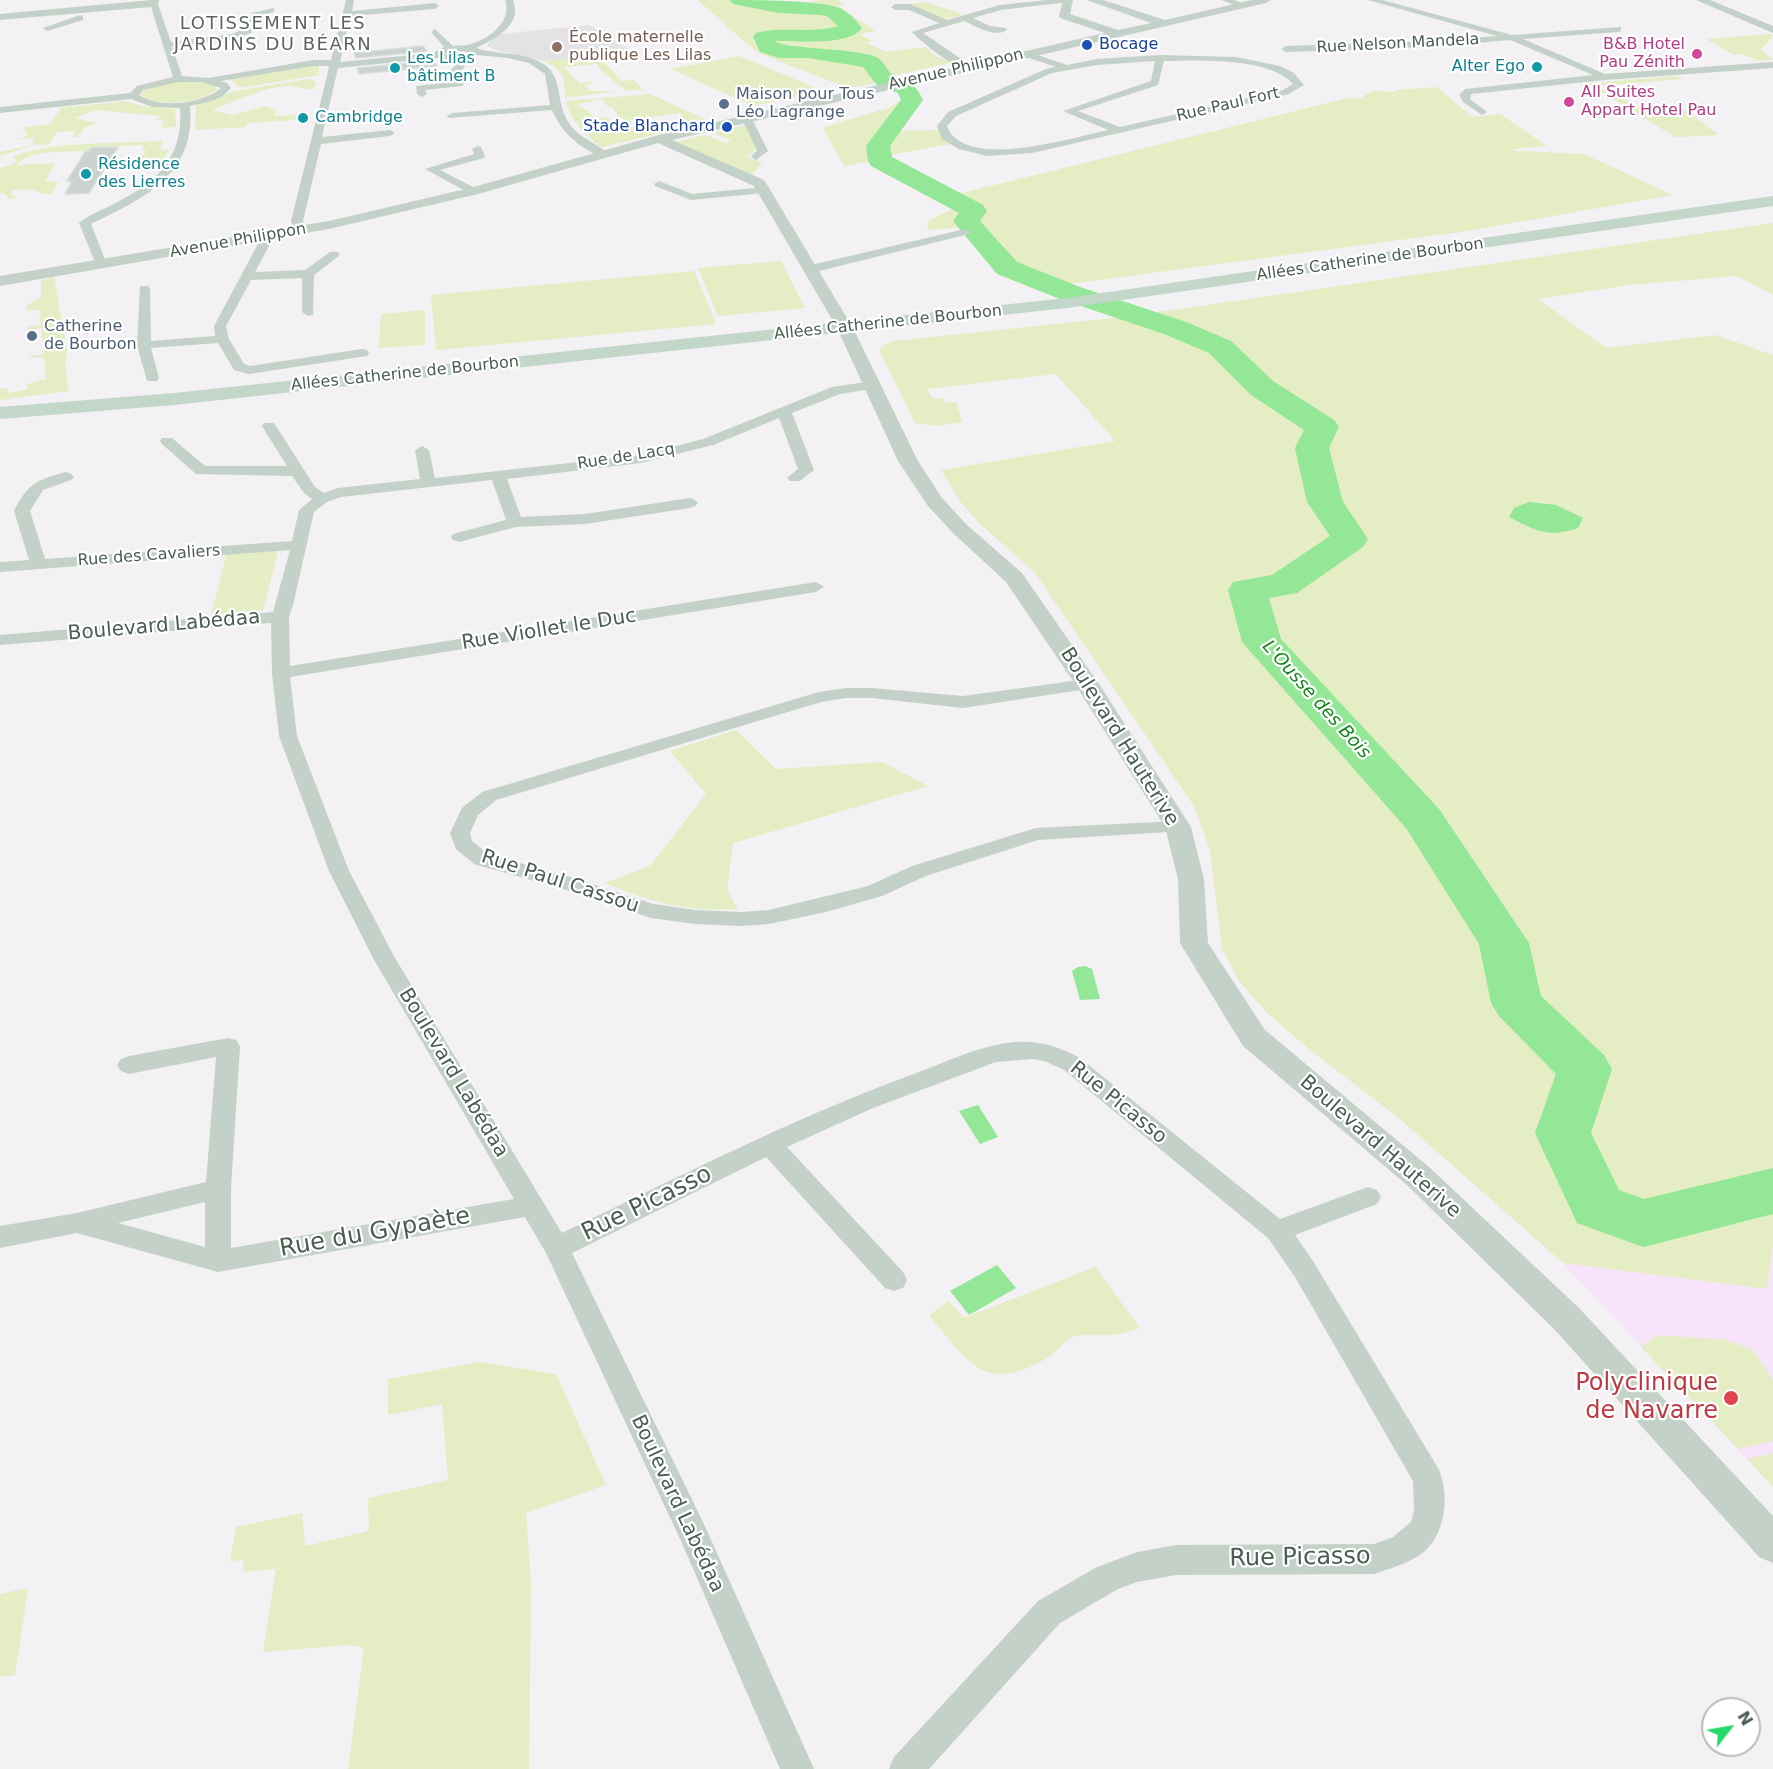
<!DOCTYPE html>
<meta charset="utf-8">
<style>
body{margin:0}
#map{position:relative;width:1773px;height:1769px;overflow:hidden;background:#f3f1f3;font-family:"DejaVu Sans",sans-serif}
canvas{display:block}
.north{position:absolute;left:1701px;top:1697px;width:60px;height:60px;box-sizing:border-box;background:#fff;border:2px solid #b7beb9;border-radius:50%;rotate:59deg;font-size:16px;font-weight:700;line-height:24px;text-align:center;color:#4a5d50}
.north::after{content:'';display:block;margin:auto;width:21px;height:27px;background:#25d96c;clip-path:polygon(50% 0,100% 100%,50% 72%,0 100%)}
</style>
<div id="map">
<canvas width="1773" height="1769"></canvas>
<div class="north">N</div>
</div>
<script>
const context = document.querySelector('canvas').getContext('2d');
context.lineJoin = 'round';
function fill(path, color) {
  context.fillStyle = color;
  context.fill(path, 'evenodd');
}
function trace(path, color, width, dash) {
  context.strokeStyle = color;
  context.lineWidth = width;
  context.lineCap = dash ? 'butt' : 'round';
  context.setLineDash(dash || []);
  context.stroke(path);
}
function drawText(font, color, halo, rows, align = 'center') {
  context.font = font + ' "DejaVu Sans",sans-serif';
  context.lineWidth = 4.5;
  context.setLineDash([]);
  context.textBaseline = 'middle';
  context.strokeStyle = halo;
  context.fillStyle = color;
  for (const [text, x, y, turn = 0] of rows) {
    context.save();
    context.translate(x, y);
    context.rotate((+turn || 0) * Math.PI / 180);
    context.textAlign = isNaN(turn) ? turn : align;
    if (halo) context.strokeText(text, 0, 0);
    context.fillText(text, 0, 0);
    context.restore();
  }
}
fill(new Path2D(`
 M 589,25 L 633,52 L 543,61 L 496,50 L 487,46 L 492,39 L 501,34 Z`), '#e3e2e5');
fill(new Path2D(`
 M 1773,1245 L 1773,1487 L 1563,1263 L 1767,1289 Z`), '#f8e4fa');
fill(new Path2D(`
 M 698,0 L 730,0 L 774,8 L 809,9 L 829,14 L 843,25 L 838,27 L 842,30 C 832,32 823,33 813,34 C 796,36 766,27 753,40 C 755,42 756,46 759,48 C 771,57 840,55 862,63 C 873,66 872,78 882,82 L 848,88 L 761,54 L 747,44 Z
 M 824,0 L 837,0 L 845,4 L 838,6 L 875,31 L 860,34 L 872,41 L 867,43 L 886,52 L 925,47 L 937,57 L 953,62 L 888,77 C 886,73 884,69 881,65 C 865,51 796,49 774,48 L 770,45 L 769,38 L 773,37 C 796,38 838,41 859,30 C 832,3 816,8 781,6 Z
 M 925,2 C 938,7 950,9 963,15 L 942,19 L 911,4 Z
 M 1769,34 L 1773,36 L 1761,49 L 1773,60 L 1759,61 L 1743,54 L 1734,55 L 1706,39 Z
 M 598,56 L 622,81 L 634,80 L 643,90 L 625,90 C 616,81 603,75 597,64 L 564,67 L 579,83 L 591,82 L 593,84 L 586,85 L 588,91 L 617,91 L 565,98 C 564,76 565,71 543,61 Z
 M 739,56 L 823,91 L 753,106 L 671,69 Z
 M 312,65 L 319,65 L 319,75 L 245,87 L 238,87 L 230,79 Z
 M 1677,76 L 1682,79 L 1597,86 L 1640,108 L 1651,108 L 1660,112 L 1686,110 L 1719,135 L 1675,137 L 1592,86 L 1583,87 L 1580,84 Z
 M 308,79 L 316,82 L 314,89 C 304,90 297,86 287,86 C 261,88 237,101 212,110 L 233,115 L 265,106 L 275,110 L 275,116 L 296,115 L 295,120 L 248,123 L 246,127 L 195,130 L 196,105 L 216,99 L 230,92 Z
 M 186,81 L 204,82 L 215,85 L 217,90 C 196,104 166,106 143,98 L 141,93 L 150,87 L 167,83 Z
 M 1437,87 L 1472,117 L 1500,114 L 1547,146 L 1513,149 L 1516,151 L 1584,154 L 1673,195 L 1467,231 L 1039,288 L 986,236 L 957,228 L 927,230 L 929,220 L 971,201 L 958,194 L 1352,97 L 1360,99 L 1372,91 L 1397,92 L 1396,90 Z
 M 650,94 L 711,122 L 601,147 C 585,135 571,121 566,101 ZM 602,99 L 607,106 L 613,108 L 618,116 L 626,120 L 680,113 L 683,117 L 678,118 L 682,122 L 619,129 L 613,127 L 608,117 L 595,119 L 588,111 L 578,105 L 579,103 L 591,102 L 590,100 Z
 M 126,101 L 142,106 L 175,109 L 176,127 L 161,128 L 165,121 L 156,119 L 160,116 L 96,110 L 75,118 L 96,123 L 84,128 L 78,137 L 72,137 L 75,131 L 57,132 L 48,145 L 34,145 L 0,156 L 0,152 L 33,145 L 33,138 L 14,140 L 26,137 L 26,130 L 20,128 L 50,124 L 61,108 Z
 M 900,101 L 878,138 L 868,148 L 873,161 L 844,166 L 823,128 L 880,110 L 883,111 Z
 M 746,125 L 757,148 L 747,158 L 762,162 L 752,175 L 675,142 L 706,135 L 725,143 L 732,141 L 714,133 Z
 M 938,130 L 950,144 L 890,155 L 887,157 L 884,149 L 896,131 Z
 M 163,141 L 160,150 L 169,149 L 164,159 L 137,161 L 139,155 L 144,155 L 146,150 L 142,150 L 144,145 L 92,147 L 89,151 C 71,152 27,149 17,165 L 55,163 L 45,181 L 58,182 L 52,194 L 38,193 L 37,190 L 30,191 L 29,189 L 12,190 L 11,193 L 16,198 L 9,199 L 5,193 L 0,193 L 0,168 L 13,164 L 16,160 L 12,158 C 34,142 130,143 163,141 Z
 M 1773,223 L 1773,295 L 1737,276 L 1629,285 L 1538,299 L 1606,348 L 1715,335 L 1773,355 L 1773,1245 L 1767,1289 L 1563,1263 L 1400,1119 L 1310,1050 L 1266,1012 L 1240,982 L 1222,949 L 1210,850 L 1194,806 L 1035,573 L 977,521 L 960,501 L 941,470 L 1115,441 L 1056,374 L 927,389 L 933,399 L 943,398 L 945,403 L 956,402 L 962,422 L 938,426 L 915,423 L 879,350 L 885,344 L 895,341 L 1131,316 Z
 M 781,261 L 805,308 L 718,316 L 698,268 Z
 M 694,271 L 716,324 L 436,350 L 431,295 Z
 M 54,277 L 67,351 L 65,365 L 69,391 L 0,400 L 0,389 L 7,388 L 9,393 L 28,389 L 27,384 L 46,379 L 44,357 L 31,358 L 30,356 L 44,354 L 41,328 L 28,330 L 28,327 L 41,325 L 39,310 L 27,311 L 26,306 L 41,297 L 41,280 Z
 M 425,310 L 425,345 L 379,348 L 381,314 Z
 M 279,548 L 263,610 L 211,615 L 227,551 Z
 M 736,730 L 776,769 L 882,762 L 928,786 L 733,843 L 727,890 L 738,909 C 686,912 654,903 605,883 L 650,866 L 706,794 L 670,751 Z
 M 1095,1267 L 1140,1328 C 1131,1331 1122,1334 1113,1335 C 1101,1336 1088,1333 1076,1336 C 1064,1339 1058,1352 1047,1358 C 984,1396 967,1360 929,1315 L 949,1301 L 964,1318 Z
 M 1658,1335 L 1727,1340 L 1753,1350 L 1773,1380 L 1773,1441 L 1738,1449 L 1641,1347 Z
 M 479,1362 L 556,1374 L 606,1485 L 526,1513 L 531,1584 L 529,1769 L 348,1769 L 364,1648 L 348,1645 L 263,1652 L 276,1569 L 244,1572 L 243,1560 L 230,1561 L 236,1527 L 302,1513 L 305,1546 L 369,1531 L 368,1498 L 448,1480 L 442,1404 L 388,1415 L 388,1379 Z
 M 1773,1453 L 1773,1487 L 1747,1459 Z
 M 28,1588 L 15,1675 L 0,1677 L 0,1594 Z`), '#e4edc3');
fill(new Path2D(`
 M 1529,502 L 1556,505 L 1583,518 L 1578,528 C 1547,538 1537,531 1509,517 L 1514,508 Z
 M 1085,966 L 1092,969 L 1100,999 L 1080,1000 L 1072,971 L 1078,967 Z
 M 978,1105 L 998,1137 L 980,1144 L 959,1111 Z
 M 997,1265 L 1016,1288 L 969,1315 L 950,1291 Z`), '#93e796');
fill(new Path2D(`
 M 730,0 C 754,0 823,0 842,9 C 849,13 857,21 862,28 C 849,47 795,40 775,41 C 780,49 862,48 878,58 C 884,62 887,71 893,75 C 909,87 912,77 923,100 L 890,146 L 892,157 L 983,205 L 987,211 L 980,221 L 1017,262 L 1080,287 L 1186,322 L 1231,341 L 1273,381 L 1334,420 L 1339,427 L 1329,448 L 1343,502 L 1368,539 L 1363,547 L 1297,593 L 1269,598 L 1281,639 L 1439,809 L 1529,943 L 1541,996 L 1604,1055 L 1612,1069 L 1591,1133 L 1619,1190 L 1644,1199 L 1773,1168 L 1773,1214 L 1643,1247 L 1577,1223 L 1535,1133 L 1556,1074 L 1499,1016 L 1491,1003 L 1479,944 L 1406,828 L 1242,642 L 1228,590 L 1233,582 L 1272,575 L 1330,536 L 1307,502 L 1295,448 L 1304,430 L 1251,395 L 1209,353 L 1164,334 L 1060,299 L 997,274 L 953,221 L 959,213 L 871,166 L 868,161 L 866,146 L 901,100 L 898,93 L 877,85 L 863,67 L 809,58 L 779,58 L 760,52 L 753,37 L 756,33 C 783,26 812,34 838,26 L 827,16 L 820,15 L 779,13 L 733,4 Z`), '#93e796');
const building = new Path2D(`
 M 423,46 L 427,51 L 356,58 L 354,53 Z
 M 433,61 L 437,66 L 359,74 L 358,68 Z
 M 118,147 L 89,193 L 65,194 L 72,181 L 67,181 L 85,152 L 89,151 L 91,148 Z`);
fill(building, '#cbd2cf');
trace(building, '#d5dcd9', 1.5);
fill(new Path2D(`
 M 151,0 L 159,0 L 158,4 L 171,42 L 232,34 L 244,29 L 252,13 L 274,8 L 274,12 L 259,17 L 251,33 L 234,39 L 172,47 L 182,76 L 209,78 L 313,60 L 331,60 L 346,0 L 354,0 L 352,11 L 435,3 L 439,6 L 435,9 L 350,16 L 340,62 L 433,53 L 444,47 L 431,32 L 435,29 L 453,46 C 457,45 463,46 467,45 C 487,41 513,22 505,0 L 513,0 C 523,25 495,39 476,48 C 497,55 521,51 542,63 C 563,75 556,101 567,120 C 577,138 596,142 609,154 L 600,156 C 578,147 562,133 552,110 L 448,118 L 447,116 L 452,113 L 550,105 L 545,74 L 529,63 L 508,58 L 477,55 L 461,61 L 465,67 L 457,74 L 464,84 L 462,86 L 425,90 L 427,94 L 422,97 L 417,94 L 416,86 L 453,82 L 447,73 L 455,66 L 452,61 L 437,58 L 338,68 L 322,137 L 390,130 L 395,133 L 390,136 L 321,144 L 303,221 L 306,231 L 300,234 L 294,231 L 291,221 L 329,68 L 328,66 L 313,66 L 221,81 L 227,83 L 231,88 L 223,96 L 212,101 L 190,106 C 196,174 145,198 91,224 L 107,264 L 105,267 L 97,267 L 79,223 C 88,215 102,210 112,205 C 155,183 184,159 180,108 L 152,107 L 131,99 L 0,113 L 0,107 L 130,93 L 137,86 L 173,77 L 151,7 L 0,20 L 0,14 ZM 455,51 L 469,52 L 457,56 L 444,54 ZM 178,82 L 202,82 L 221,88 C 203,104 159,109 139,95 L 143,90 Z
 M 1047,0 L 1072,0 L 1068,2 L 1001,10 L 973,18 L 990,26 L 1006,28 L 1007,30 C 994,38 977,27 964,21 L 923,33 L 970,65 L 970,69 C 956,70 922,43 912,32 L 939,23 L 909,10 L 895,10 L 891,7 L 895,4 L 910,4 L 947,20 L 1000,5 Z
 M 1221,0 L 1234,0 L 1247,5 L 1243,8 Z
 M 1368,0 L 1382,0 L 1512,35 L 1621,27 L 1621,31 L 1618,32 L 1523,39 L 1605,74 L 1773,62 L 1773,68 L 1605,80 L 1471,94 L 1470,99 L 1487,112 L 1482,115 L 1463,102 L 1459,95 L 1465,89 L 1593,75 L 1510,40 L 1432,47 L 1286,52 L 1281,49 L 1286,46 L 1432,41 L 1497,36 Z
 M 80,15 L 83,16 L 83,20 L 47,31 L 43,28 Z
 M 1026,51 L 1067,65 L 1097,59 L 1160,55 L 1236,57 L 1280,66 L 1294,73 L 1304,85 L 1289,94 L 1032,153 L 987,156 L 959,149 L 942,139 L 937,126 L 948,112 L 1046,69 L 1056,67 L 1023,56 L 1023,52 ZM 1155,61 L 1151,81 L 1063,111 L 1108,130 C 1074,137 964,172 947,126 L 956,116 L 1052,73 L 1097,65 ZM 1164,61 C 1198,60 1270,57 1293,84 L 1283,90 L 1120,127 L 1078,111 L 1158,85 Z
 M 743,117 L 753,121 L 768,151 L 756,160 L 751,157 L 757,150 L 745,125 L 738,120 Z
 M 477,146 L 481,147 L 485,156 L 484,158 L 440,170 L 477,189 L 477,193 L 469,193 L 425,169 L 474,154 L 472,149 Z
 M 659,181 L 692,194 L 764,187 L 770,190 L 764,193 L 691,200 L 655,186 L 654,184 Z
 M 965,229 L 971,232 L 969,234 L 811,273 L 805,269 L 807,266 Z
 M 262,234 L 266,236 L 270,244 L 255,272 L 305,270 L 330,252 L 338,252 L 340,255 L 314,275 L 313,315 L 308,316 L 302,312 L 302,278 L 251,280 L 226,326 L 229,339 L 244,364 L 250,366 L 362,349 L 367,350 L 369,353 L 367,356 L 249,374 L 234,370 L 218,343 L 151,348 L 159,378 L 157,381 L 147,381 L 137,345 L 140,286 L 148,286 L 150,289 L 151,341 L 215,336 L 214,326 L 258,244 L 256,238 Z
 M 873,381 L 878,382 L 880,385 L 878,388 L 840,394 L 792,413 L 814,470 L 800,481 L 790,481 L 787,478 L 798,469 L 779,418 L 713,445 L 641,463 L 507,479 L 521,517 L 585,514 L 690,498 L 695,500 L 698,503 L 695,506 L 690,508 L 585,524 L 516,527 L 459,542 L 453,540 L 451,537 L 453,534 L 506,520 L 492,480 L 341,497 L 327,502 L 314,512 L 293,605 L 289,617 L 290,666 L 816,582 L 824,587 L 816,592 L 290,677 L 297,736 L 349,871 L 395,958 L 562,1233 C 677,1178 791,1119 911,1075 C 944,1063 980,1045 1015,1042 C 1038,1040 1060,1047 1080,1058 L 1280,1219 L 1368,1187 L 1377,1190 L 1381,1197 L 1377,1204 L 1295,1235 L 1313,1261 L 1438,1468 C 1450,1493 1446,1532 1425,1551 C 1411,1563 1391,1568 1374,1574 L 1176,1575 L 1137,1582 L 1118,1589 L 1060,1623 L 929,1769 L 889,1769 L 894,1757 L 1038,1601 L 1097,1567 L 1137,1552 L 1176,1545 L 1374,1544 L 1393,1537 L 1411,1522 L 1414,1510 L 1413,1481 L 1295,1277 L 1268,1238 L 1064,1070 L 1044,1061 L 1032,1059 L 996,1062 L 873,1108 L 787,1147 L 903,1272 L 907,1280 L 903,1288 L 894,1291 L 885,1288 L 766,1157 L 572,1253 L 703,1522 L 814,1769 L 780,1769 L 681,1541 L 546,1253 L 525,1217 L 218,1272 L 77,1233 L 0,1248 L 0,1226 L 77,1213 L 206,1182 L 216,1057 L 129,1074 L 121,1071 L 117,1065 L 121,1059 L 129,1056 L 228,1038 L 236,1040 L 240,1046 L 231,1189 L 231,1248 L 514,1199 L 373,958 L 329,871 L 279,736 L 272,673 L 271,623 L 0,645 L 0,635 L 273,612 L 290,550 L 0,572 L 0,562 L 29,560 L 14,511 C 28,483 37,480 66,472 L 71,474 L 74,477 L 71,480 L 43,490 L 30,511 L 45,559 L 292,541 L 299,510 L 312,499 L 304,493 L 292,476 L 196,474 L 162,444 L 160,441 L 162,438 L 172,438 L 205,466 L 287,466 L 262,426 L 264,423 L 274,423 L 315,487 L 324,493 L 338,488 L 420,479 L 415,450 L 422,446 L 429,450 L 435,478 L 641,455 L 703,439 L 832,387 ZM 205,1202 L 205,1247 L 118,1223 Z
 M 1087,679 L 1093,680 L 1096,684 L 1093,688 L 963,708 L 872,698 L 846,698 L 821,702 L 496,800 L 478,815 L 470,833 L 472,841 L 488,854 L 577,879 L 653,904 L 695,910 L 741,912 L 769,910 L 868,886 L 912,866 L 1036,828 L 1178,821 L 1185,823 L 1188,827 L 1185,831 L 1038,840 L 926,876 L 882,896 L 826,912 L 769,924 L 741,926 L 695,924 L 651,918 L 563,889 L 474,864 L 456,849 L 450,833 L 462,808 L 482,792 L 819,692 L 846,688 L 872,688 L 963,696 Z`), '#c3d1c8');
fill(new Path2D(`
 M 1063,0 L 1073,0 L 1070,14 L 1118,30 L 1151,23 L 1087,0 L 1103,0 L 1165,20 L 1252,0 L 1271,0 L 1266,3 L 672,140 L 764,180 L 766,183 L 853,328 L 918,461 L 942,498 L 967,525 L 1022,573 L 1099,684 L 1191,827 L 1204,879 L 1208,943 L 1265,1030 L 1429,1167 L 1579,1308 L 1773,1516 L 1773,1563 L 1759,1557 L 1555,1330 L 1407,1185 L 1243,1046 L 1180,943 L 1178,879 L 1165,827 L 1075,684 L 1006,582 L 953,533 L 928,506 L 898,461 L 837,328 L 754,186 L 658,143 L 478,194 L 329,229 L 0,286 L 0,276 L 329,221 L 470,188 L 659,135 L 1105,33 L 1060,18 L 1059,16 Z
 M 1696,0 L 1710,0 L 1773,26 L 1773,33 Z`), '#c3d1c8');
fill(new Path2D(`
 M 1773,196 L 1773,206 L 1067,308 L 174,405 L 0,419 L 0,407 L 174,393 L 1067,298 Z`), '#c3d6ca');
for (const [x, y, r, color] of [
 [1087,45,6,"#1a4fb4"],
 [557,47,6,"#8d6e63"],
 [1697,54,6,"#d1479c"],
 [1537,67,6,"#0f9aa8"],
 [395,68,6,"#0f9aa8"],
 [1569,102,6,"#d1479c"],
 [724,104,6,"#5c6f8a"],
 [303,118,6,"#0f9aa8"],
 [727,127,6,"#1a4fb4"],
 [86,174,6,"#0f9aa8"],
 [32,336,6,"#5c6f8a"],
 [1731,1398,8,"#e0444e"]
]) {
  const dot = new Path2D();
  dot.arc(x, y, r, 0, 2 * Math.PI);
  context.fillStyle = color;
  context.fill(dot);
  trace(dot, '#fff', 2);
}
drawText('16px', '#785e54', '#fff', [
 ["École maternelle",569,38],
 ["publique Les Lilas",569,56]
], 'left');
drawText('16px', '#4a5d50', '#fff', [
 ["Rue Nelson Mandela",1398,44,-3],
 ["Avenue Philippon",956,70,-13],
 ["Rue Paul Fort",1228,105,-13],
 ["Avenue Philippon",238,241,-10],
 ["Allées Catherine de Bourbon",1370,260,-8],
 ["Allées Catherine de Bourbon",888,323,-6],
 ["Allées Catherine de Bourbon",405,374,-6],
 ["Rue de Lacq",626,457,-9],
 ["Rue des Cavaliers",149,556,-4]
]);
drawText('16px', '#164399', '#fff', [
 ["Bocage",1099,45],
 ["Stade Blanchard",715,127,"right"]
], 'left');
drawText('16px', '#b23c85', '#fff', [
 ["B&B Hotel",1685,45],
 ["Pau Zénith",1685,63],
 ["All Suites",1581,93,"left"],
 ["Appart Hotel Pau",1581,111,"left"]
], 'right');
drawText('16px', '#0d838f', '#fff', [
 ["Les Lilas",407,59],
 ["bâtiment B",407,77],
 ["Alter Ego",1525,67,"right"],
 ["Cambridge",315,118],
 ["Résidence",98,165],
 ["des Lierres",98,183]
], 'left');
drawText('16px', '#4e5e75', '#fff', [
 ["Maison pour Tous",736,95],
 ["Léo Lagrange",736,113],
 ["Catherine",44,327],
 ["de Bourbon",44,345]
], 'left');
context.letterSpacing = '1.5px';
drawText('18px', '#5e6561', '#fff', [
 ["LOTISSEMENT LES",273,24],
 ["JARDINS DU BÉARN",273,45]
]);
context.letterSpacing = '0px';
drawText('italic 18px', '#148719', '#fff', [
 ["L'Ousse des Bois",1316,700,48]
]);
drawText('20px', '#4a5d50', '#fff', [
 ["Boulevard Labédaa",164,626,-5],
 ["Rue Viollet le Duc",549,630,-9],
 ["Boulevard Hauterive",1119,737,58],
 ["Rue Paul Cassou",560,882,18],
 ["Boulevard Labédaa",453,1073,59],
 ["Rue Picasso",1118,1103,39],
 ["Boulevard Hauterive",1380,1147,41],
 ["Boulevard Labédaa",677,1504,65]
]);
drawText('24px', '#4a5d50', '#fff', [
 ["Rue Picasso",647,1204,-26],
 ["Rue du Gypaète",375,1233,-10],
 ["Rue Picasso",1300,1558,-1]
]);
drawText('24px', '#be3a42', '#fff', [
 ["Polyclinique",1718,1384],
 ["de Navarre",1718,1412]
], 'right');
</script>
